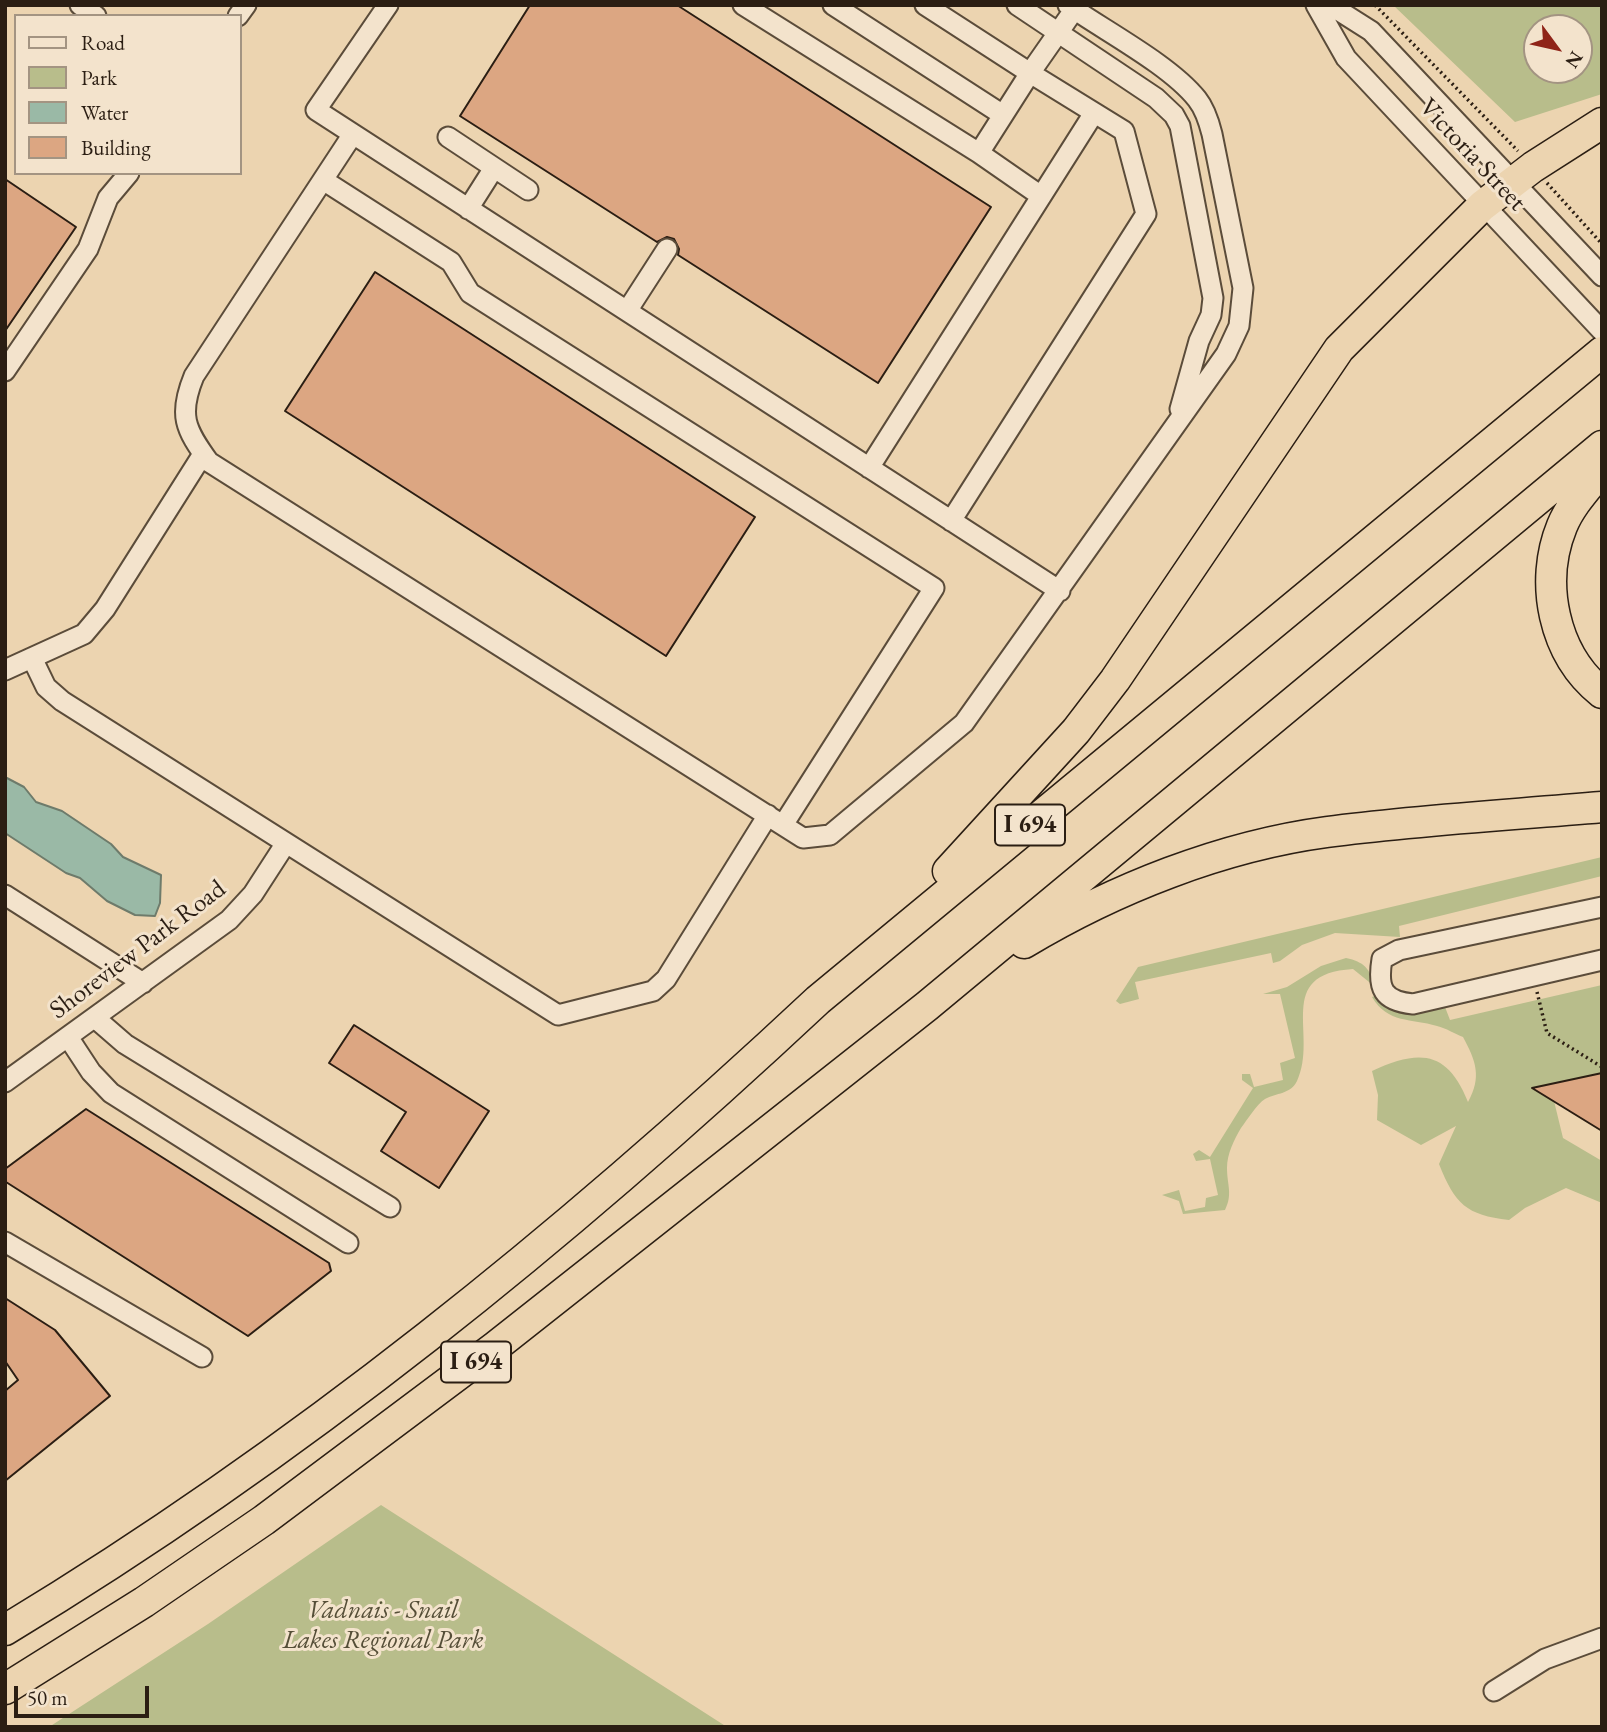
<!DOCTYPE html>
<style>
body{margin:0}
#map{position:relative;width:1607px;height:1732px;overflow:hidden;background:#ecd4b0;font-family:"EB Garamond",serif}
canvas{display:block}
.frame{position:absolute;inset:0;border:7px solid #2b1e13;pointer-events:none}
.legend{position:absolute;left:14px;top:14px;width:228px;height:161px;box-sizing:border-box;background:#f3e3cc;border:2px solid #a39482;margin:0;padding:9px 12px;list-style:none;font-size:21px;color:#2b1e13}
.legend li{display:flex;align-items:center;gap:14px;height:35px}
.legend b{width:35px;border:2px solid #a39482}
.north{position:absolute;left:1523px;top:14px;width:70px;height:70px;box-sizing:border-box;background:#f3e3cc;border:2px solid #a39482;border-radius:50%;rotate:123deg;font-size:19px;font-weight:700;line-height:28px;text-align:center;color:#2b1e13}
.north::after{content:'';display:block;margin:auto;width:24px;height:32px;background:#8f2418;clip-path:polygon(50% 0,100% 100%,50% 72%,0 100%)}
.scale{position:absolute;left:14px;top:1686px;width:135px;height:32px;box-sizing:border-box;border:4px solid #2b1e13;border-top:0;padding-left:9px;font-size:21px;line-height:24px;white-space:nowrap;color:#2b1e13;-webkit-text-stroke:5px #f3e3cc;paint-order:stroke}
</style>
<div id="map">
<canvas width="1607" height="1732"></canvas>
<div class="frame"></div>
<ul class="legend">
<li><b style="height:9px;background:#f3e3cc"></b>Road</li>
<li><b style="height:19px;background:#b8bd8b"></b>Park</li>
<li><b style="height:19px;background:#9ab9a6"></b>Water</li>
<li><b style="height:19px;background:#dca682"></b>Building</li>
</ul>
<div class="north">N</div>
<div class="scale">50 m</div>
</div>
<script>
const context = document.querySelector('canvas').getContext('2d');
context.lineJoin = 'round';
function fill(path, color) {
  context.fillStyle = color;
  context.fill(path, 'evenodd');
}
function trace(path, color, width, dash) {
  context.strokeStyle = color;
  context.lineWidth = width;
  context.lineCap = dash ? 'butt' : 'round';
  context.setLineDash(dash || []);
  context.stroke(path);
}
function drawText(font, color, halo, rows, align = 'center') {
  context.font = font + ' "EB Garamond",serif';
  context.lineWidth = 6;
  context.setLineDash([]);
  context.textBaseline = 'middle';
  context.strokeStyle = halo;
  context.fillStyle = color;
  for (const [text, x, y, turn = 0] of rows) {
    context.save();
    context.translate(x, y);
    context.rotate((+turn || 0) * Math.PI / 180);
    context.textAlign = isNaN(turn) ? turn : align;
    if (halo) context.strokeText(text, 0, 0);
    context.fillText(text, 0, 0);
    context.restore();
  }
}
fill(new Path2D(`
 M 1393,5 L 1602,5 L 1602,94 L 1515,122 ZM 1537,28 L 1579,28 L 1579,70 L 1537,70 Z
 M 1602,857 L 1602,876 L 1399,926 L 1400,937 L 1335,933 L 1302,945 L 1280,961 L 1273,963 L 1271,953 L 1135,982 L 1139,999 L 1120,1004 L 1116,1001 L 1138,967 Z
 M 1346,958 C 1364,962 1370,968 1374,986 L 1353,969 C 1273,974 1319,1035 1297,1081 C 1291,1094 1276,1093 1265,1099 C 1257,1104 1247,1120 1241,1128 C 1234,1140 1227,1154 1227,1168 C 1227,1185 1233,1194 1225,1210 L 1183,1214 L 1179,1201 L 1162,1195 L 1179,1190 L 1185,1211 L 1205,1207 L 1206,1198 L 1218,1195 L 1210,1159 L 1196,1161 L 1193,1154 L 1199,1150 L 1210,1157 L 1253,1088 L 1242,1080 L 1242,1074 L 1250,1074 L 1254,1087 L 1283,1080 L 1280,1063 L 1295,1058 L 1280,994 L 1263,994 L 1287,987 L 1321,966 Z
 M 1602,985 L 1602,1073 L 1533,1088 L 1554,1101 L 1563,1138 L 1602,1161 L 1602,1203 L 1566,1188 L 1525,1208 L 1509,1220 C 1466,1215 1455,1204 1439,1164 L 1456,1126 L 1421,1145 L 1377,1120 L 1378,1095 L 1372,1071 C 1418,1050 1447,1049 1468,1102 C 1482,1077 1476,1061 1463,1037 C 1455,1034 1446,1028 1437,1026 C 1411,1018 1388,1024 1372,997 L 1377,995 C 1396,1021 1418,1013 1445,1007 L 1450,1020 Z
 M 381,1505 L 727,1727 L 49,1727 L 208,1624 Z`), '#b8bd8b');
const water = new Path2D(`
 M 5,777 L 24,787 L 36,802 L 62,811 L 111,844 L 123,857 L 161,875 L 160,903 L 155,916 L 135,915 L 107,901 L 80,878 L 66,873 L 5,833 Z`);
fill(water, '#9ab9a6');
trace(water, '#6e7b6b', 2);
const building = new Path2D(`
 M 530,5 L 677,5 L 991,207 L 878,383 L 678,255 L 679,249 L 674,239 L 667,237 L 657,242 L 460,116 Z
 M 5,179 L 76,227 L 5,331 Z
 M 375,272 L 755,517 L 666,656 L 285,411 Z
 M 354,1025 L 489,1111 L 439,1188 L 381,1151 L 406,1112 L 329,1063 Z
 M 1602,1073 L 1602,1131 L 1532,1088 Z
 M 86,1109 L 329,1263 L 331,1271 L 248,1336 L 6,1182 L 5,1169 Z
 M 5,1298 L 55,1330 L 110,1396 L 5,1481 L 5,1391 L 18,1380 L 5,1361 Z`);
fill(building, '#dca682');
trace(building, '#2b1e13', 2);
const minor = new Path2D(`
 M 80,5 L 96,16
 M 388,5 L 316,110 L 1060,591
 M 743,5 L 979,153 L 1030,73 L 925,5
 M 833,5 L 1003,115
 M 1017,5 L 1156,98 L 1174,115 L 1180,126 L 1213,298 L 1211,315 L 1199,341 L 1180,409
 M 1316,5 L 1346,58 L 1602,331
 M 1330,5 L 1371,31 L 1602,276
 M 238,16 L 246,5
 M 353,134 L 194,376 C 178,415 185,429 209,462 L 803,838 L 830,835 L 964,723 L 1226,354 L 1239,326 L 1243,288 L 1212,134 C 1209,122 1205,109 1197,99 C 1170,65 1105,31 1068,5
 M 448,137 L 528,190
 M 979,153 L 1041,196
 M 323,180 L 451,262 L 470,293 L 934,588 L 783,825
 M 468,209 L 494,168
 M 627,311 L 667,249
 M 5,371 L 88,249 L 108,198 L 129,173
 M 869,468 L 1094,113
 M 951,521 L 1146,214 L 1124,131 L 1030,73 L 1074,10
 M 32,658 L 46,687 L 62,701 L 558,1015 L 653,991 L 666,979 L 768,815
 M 5,670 L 84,634 L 105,609 L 203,454
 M 5,895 L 143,983
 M 1602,907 L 1399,950 L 1382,959 C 1377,989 1383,1001 1413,1004 L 1602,960
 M 95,1018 L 125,1044 L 390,1207
 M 68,1037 L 91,1072 L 111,1093 L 348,1243
 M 5,1082 L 229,920 L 253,894 L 286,843
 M 5,1242 L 202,1357
 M 1494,1691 L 1545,1659 L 1602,1638`);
const highway = new Path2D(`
 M 1602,469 C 1588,487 1571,504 1562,526 C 1539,582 1553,654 1602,693
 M 948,871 L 1076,731 L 1115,680 L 1339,349 L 1482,206 L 1533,167 L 1602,123
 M 1024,943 C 1114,889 1222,846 1327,832 C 1418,820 1510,815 1602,807
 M 5,1630 C 300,1452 568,1234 818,1000 L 1602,352
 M 5,1689 L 144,1602 L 264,1520 L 495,1347 L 927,1006 L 1602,446`);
trace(minor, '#5b4c3a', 23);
trace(highway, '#2b1e13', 33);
trace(new Path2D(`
 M 1375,5 L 1518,151
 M 1547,183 L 1602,244
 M 1537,992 L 1547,1033 L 1602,1067`), '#2b1e13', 3.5, [2, 3.5]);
trace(minor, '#f3e3cc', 19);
trace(highway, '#ecd4b0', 30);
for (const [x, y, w] of [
 [1030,825,70],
 [476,1362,70]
]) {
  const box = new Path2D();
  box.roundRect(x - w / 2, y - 20.5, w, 41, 5);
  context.fillStyle = '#f3e3cc';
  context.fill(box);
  trace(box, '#2b1e13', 2);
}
drawText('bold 24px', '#2b1e13', null, [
 ["I 694",1030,825],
 ["I 694",476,1362]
]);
drawText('26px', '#2b1e13', '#f3e3cc', [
 ["Victoria Street",1472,155,47],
 ["Shoreview Park Road",138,950,-37]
]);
drawText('italic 26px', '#554e37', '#f3e3cc', [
 ["Vadnais - Snail",383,1611],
 ["Lakes Regional Park",383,1641]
]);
</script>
